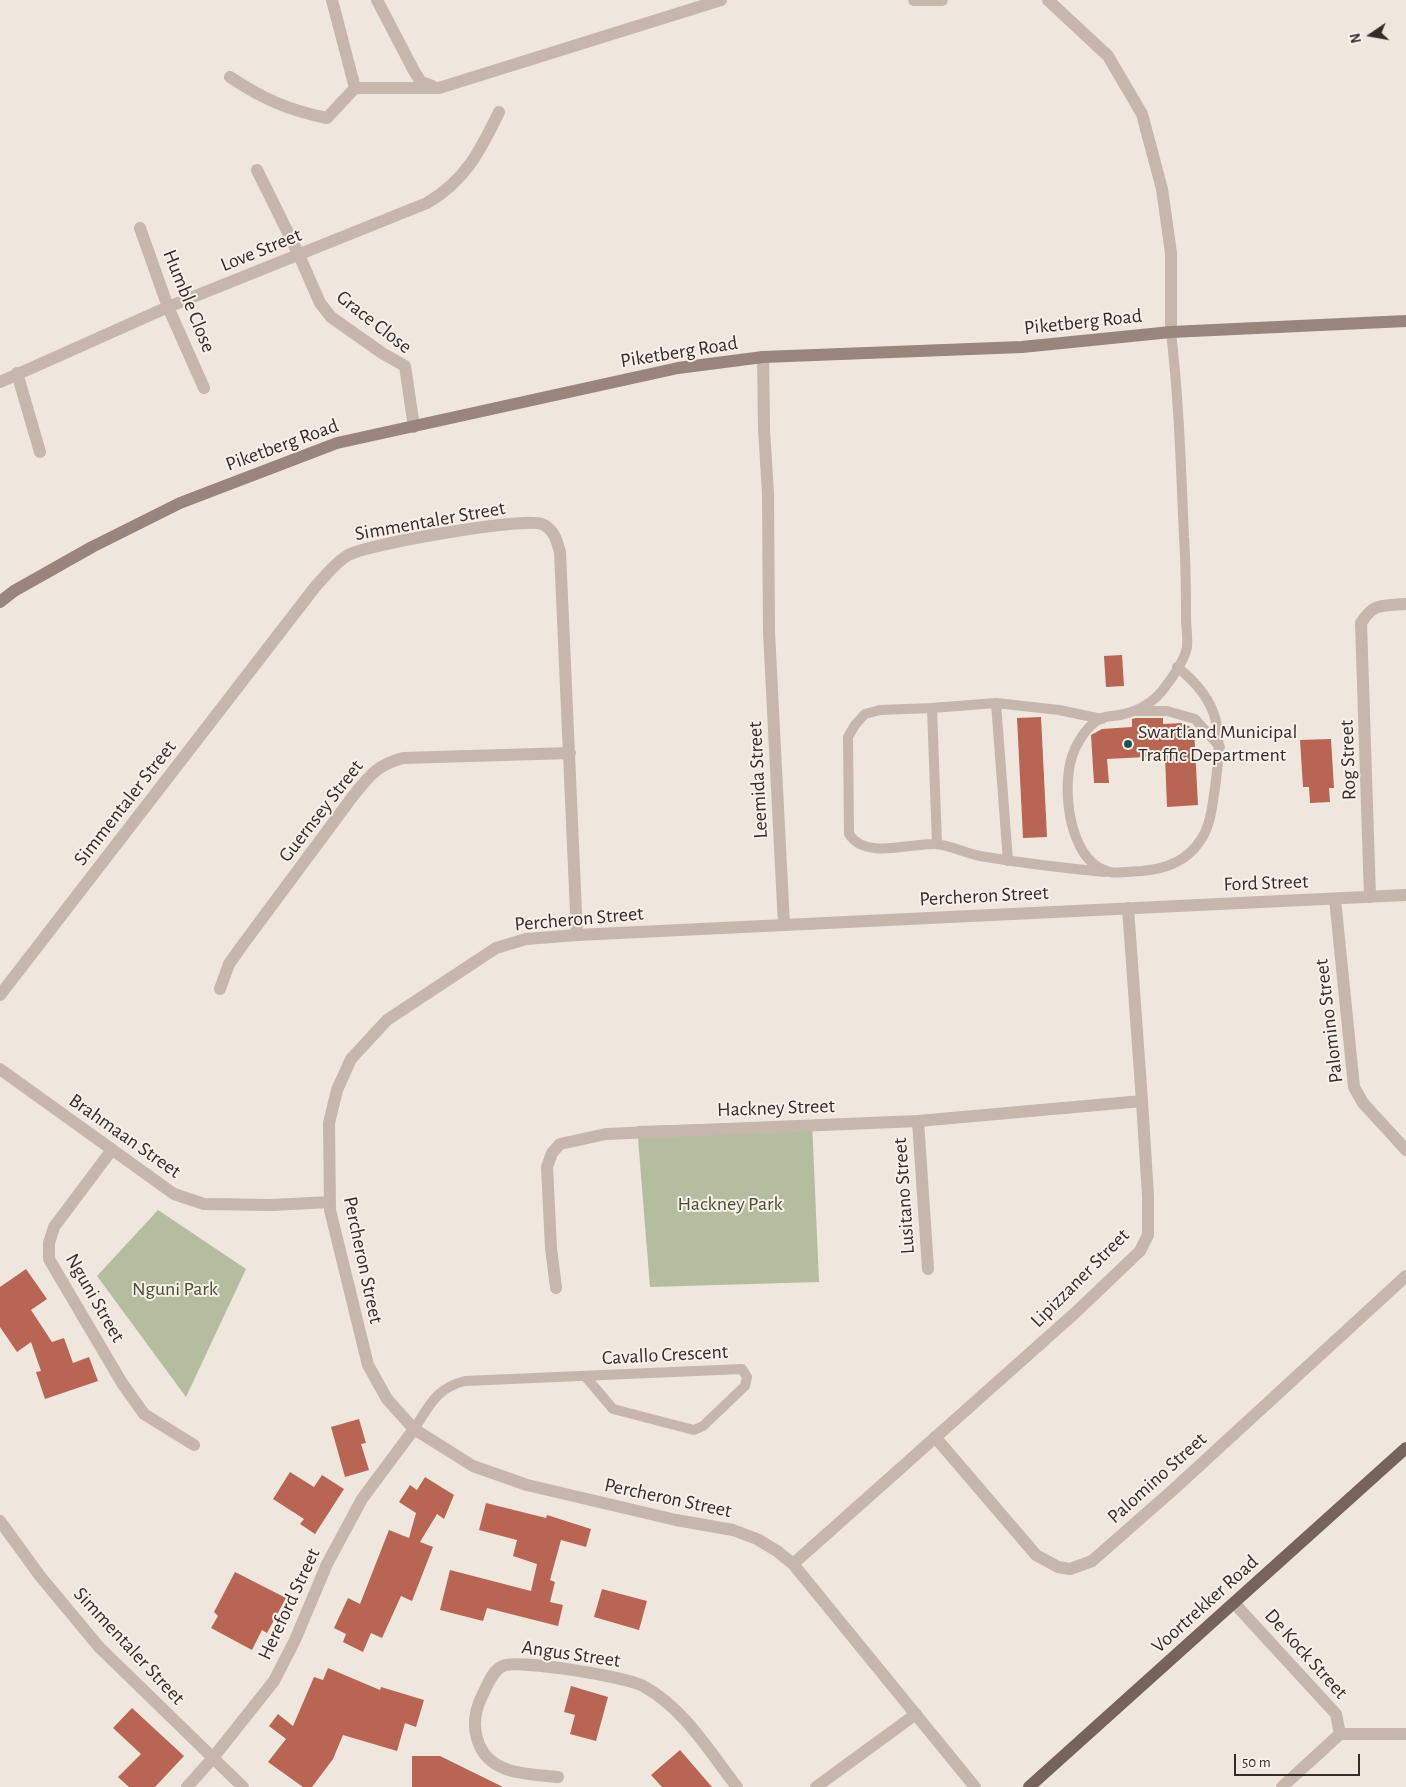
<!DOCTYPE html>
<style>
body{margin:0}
#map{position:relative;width:1406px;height:1787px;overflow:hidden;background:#efe6de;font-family:"Alegreya Sans",sans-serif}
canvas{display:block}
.north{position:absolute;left:1346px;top:10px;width:50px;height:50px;-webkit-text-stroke:4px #f8f0ea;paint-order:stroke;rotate:258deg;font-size:14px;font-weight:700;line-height:20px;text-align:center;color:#352c29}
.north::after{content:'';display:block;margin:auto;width:18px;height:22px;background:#352c29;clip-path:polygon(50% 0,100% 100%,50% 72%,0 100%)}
.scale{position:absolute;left:1234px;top:1754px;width:126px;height:22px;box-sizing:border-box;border:2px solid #352c29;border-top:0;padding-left:6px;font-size:15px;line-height:18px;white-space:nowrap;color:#352c29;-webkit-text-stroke:4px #f8f0ea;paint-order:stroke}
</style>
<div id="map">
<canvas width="1406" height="1787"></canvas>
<div class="north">N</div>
<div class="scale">50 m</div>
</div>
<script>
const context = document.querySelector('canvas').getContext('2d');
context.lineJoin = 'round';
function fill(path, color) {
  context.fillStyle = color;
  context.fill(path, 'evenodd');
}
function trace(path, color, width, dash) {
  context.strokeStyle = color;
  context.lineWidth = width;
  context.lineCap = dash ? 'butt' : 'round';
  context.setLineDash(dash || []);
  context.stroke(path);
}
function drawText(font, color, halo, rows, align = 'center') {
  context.font = font + ' "Alegreya Sans",sans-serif';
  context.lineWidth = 4;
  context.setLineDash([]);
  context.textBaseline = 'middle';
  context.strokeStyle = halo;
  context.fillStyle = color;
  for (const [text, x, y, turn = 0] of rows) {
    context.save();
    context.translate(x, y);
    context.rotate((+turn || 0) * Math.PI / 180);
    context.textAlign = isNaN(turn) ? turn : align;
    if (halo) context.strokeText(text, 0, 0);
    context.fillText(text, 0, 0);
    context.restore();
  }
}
fill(new Path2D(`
 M 812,1121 L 819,1282 L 650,1287 L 637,1126 Z
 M 158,1210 L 246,1269 L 186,1397 L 97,1276 Z`), '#b5bd9f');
fill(new Path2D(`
 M 1122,655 L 1124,686 L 1106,687 L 1104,656 Z
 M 1041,717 L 1047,837 L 1023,838 L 1017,718 Z
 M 1136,718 L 1163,718 L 1163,724 L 1183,723 L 1194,729 L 1198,805 L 1167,807 L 1165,756 L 1107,759 L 1109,783 L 1094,783 L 1091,735 L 1102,729 L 1132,727 L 1132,719 Z
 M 1331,739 L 1334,788 L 1329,788 L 1330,802 L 1310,803 L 1309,787 L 1303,787 L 1300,740 Z
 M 26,1269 L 47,1299 L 31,1310 L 52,1342 L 64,1338 L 73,1363 L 89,1357 L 98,1381 L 45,1399 L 36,1372 L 41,1371 L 31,1342 L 17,1352 L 0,1327 L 0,1287 Z
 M 359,1419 L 366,1443 L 361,1444 L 369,1470 L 345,1477 L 331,1427 Z
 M 290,1472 L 314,1487 L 322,1475 L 344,1489 L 315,1534 L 300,1524 L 304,1519 L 273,1499 Z
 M 425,1477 L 454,1495 L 444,1519 L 437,1514 L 420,1542 L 433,1547 L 412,1601 L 401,1596 L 382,1638 L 371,1633 L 363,1652 L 343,1642 L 346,1634 L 334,1628 L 348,1598 L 360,1604 L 389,1530 L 409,1538 L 416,1513 L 399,1502 L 410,1485 L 417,1490 Z
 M 486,1503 L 546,1518 L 547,1515 L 591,1529 L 586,1547 L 561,1540 L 550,1580 L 555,1582 L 550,1602 L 563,1605 L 558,1626 L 487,1608 L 483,1621 L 440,1610 L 450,1570 L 531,1591 L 537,1564 L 513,1556 L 517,1540 L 479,1530 Z
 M 235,1572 L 286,1598 L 267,1633 L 262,1630 L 252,1650 L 211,1628 L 218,1616 L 214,1612 Z
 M 602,1589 L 647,1601 L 639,1630 L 594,1617 Z
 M 328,1668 L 380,1690 L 381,1687 L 424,1700 L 416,1727 L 405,1723 L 397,1751 L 343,1735 L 333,1759 L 312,1787 L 303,1787 L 268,1762 L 286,1739 L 269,1726 L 278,1714 L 293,1726 L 314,1677 L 323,1680 Z
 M 571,1686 L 608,1697 L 596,1741 L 570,1734 L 575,1715 L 564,1712 Z
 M 132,1708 L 184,1756 L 155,1787 L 129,1787 L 118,1777 L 141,1754 L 113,1728 Z
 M 680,1750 L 712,1787 L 662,1787 L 651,1775 Z
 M 412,1756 L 440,1756 L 503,1787 L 412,1787 Z`), '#b86553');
trace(new Path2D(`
 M 1171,332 C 1179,400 1181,469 1184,537 C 1186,565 1186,592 1186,619 C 1186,628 1188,638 1187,647 C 1185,659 1173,677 1165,687 C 1154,703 1139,711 1120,715 C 1114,716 1108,716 1102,718 C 1084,726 1071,752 1069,770 C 1064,802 1072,863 1110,872 C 1120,874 1132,871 1142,871 C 1166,869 1187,861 1200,841 C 1211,825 1212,807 1215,788 C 1222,734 1223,703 1177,667
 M 996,703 L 1008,861
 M 932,708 L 937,844
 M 1137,711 L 1167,711 L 1195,719 L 1220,747
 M 1102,719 L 1059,710 L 996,703 L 932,708 L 880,710 L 865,714 L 855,725 L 848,737 L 849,834 C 865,860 910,843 935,844 C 950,845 965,853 980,856 C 1022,863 1063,868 1105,872
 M 414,1429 C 430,1405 436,1388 465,1381 L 742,1369 L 747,1377 L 745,1386 L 703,1426 L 694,1430 L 613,1409 L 585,1376`), '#c6b6ab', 10);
trace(new Path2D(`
 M 332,0 L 355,88
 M 377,0 L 414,71 L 421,82 L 432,86
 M 914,0 L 942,0
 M 1048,0 L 1108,56 L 1142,114 L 1162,189 L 1171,253 L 1171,332
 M 230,77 C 263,99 288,110 327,118 L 355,88 L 439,88 L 721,0
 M 257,170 L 299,255 L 320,303 L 331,317 L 382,353 L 405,366 L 414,427
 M 140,228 L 168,307 L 204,388
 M 763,357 L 764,429 L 768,494 L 769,632 L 784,925
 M 17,373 L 40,452
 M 0,382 L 168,307 L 427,203 C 466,180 480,151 499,112
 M 1370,897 L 1361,623 C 1374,602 1383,606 1406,604
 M 1335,899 L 1354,1087 L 1363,1103 L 1406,1150
 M 220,989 L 229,964 L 241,947 L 353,796 C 370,775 377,765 403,758 L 570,753
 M 0,995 L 315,587 C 325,576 335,563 348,555 C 367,544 524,517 542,524 C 554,529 557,541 560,552 L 577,935
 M 0,1069 L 174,1194 L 204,1204 L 272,1205 L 330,1202
 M 918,1121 L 928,1269
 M 111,1151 L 54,1227 L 49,1243 L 49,1259 L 122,1383 L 144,1414 L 194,1445
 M 556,1288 L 551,1248 L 547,1167 L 552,1153 L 560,1144 L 606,1134 L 918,1121 L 1142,1101
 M 935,1437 L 1036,1555 L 1058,1567 L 1070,1569 L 1092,1561 L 1174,1489 L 1406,1276
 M 0,1521 L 40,1576 L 99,1647 L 243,1787
 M 793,1564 L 1075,1313 L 1140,1251 L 1148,1235 L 1148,1196 L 1142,1101 L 1128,908
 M 1234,1603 L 1336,1714 L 1340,1734
 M 558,1777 C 542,1775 521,1775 506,1769 C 475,1758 468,1724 482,1696 C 487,1687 492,1670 503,1666 C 518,1659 629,1677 645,1687 C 685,1710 709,1751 737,1787
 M 187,1787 L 212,1759 L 274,1681 L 295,1640 L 327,1564 L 362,1499 L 414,1429
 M 816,1787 L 916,1714
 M 975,1787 L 793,1564 L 777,1551 L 757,1539 L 733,1530 L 676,1520 L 527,1485 L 473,1466 L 414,1429 L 387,1399 L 368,1365 L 330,1210 L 329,1123 L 337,1090 L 351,1059 L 387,1020 L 496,948 L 526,939 L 577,935 L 1406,895
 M 1282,1787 L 1340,1734 L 1406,1734`), '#c6b6ab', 12);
trace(new Path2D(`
 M 0,602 L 14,591 L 92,547 L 180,503 L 337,443 L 678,368 L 763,357 L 1022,347 L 1171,332 L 1406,321`), '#9a857d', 12);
trace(new Path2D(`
 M 1029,1787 L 1406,1448`), '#75635c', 12);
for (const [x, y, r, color] of [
 [1128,744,5,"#245252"]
]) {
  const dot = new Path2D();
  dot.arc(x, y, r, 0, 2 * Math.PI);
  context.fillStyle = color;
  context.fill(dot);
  trace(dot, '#f8f0ea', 2);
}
drawText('20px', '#352c29', '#f8f0ea', [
 ["Love Street",261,250,-22],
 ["Humble Close",189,301,68],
 ["Grace Close",374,322,38],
 ["Piketberg Road",1083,322,-6],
 ["Piketberg Road",679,352,-9],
 ["Piketberg Road",282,445,-20],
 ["Simmentaler Street",430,521,-10],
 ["Rog Street",1348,760,-92],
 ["Leemida Street",758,780,-93],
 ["Simmentaler Street",125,803,-52],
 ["Guernsey Street",321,811,-52],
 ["Ford Street",1266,883,-2],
 ["Percheron Street",984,896,-3],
 ["Percheron Street",579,919,-5],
 ["Palomino Street",1329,1021,-97],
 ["Hackney Street",776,1108,-2],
 ["Brahmaan Street",125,1136,35],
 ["Lusitano Street",904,1196,-94],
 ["Percheron Street",363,1260,78],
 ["Lipizzaner Street",1080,1278,-45],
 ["Nguni Street",95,1298,60],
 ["Cavallo Crescent",665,1355,-3],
 ["Palomino Street",1157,1478,-42],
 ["Percheron Street",668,1498,12],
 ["Hereford Street",289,1604,-65],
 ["Voortrekker Road",1205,1604,-42],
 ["Simmentaler Street",129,1646,47],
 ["Angus Street",571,1654,8],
 ["De Kock Street",1306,1654,48]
]);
drawText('20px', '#352c29', '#f8f0ea', [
 ["Swartland Municipal",1138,732],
 ["Traffic Department",1138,755]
], 'left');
drawText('20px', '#475030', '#f8f0ea', [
 ["Hackney Park",730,1204],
 ["Nguni Park",175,1289]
]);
</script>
